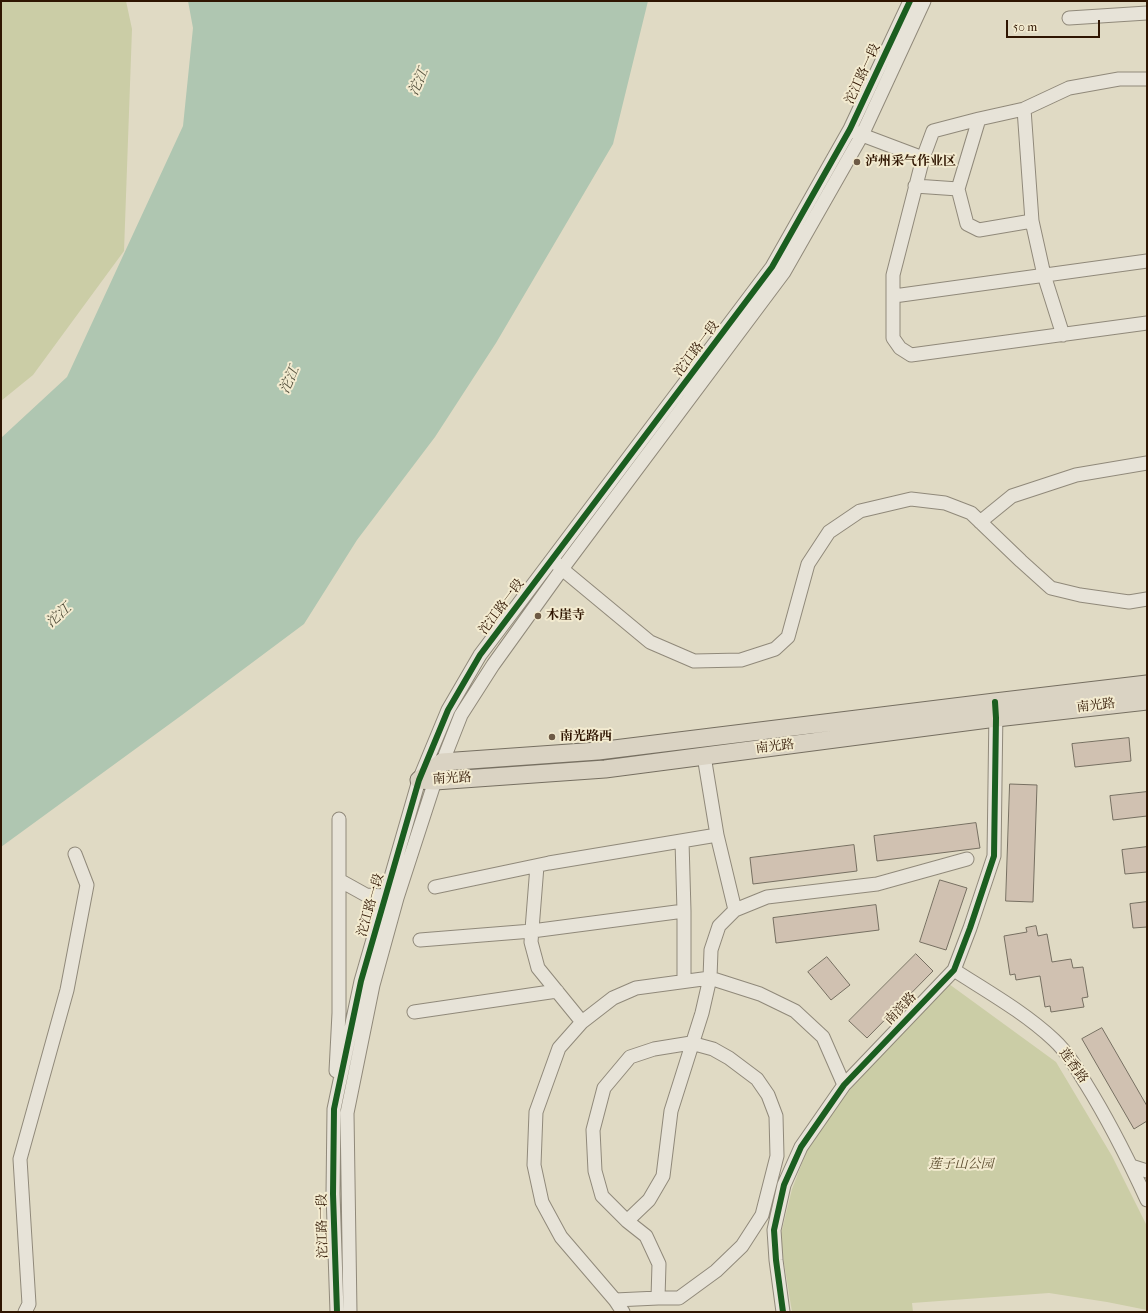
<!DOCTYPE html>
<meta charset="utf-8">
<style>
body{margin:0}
#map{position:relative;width:1148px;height:1313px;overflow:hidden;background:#e0dac4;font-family:"IM FELL French Canon",serif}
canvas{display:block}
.frame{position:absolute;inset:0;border:2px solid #2f1501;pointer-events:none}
.scale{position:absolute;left:1006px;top:20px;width:94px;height:18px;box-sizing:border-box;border:2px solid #2f1501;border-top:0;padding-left:5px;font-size:12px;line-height:14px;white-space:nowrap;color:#2f1501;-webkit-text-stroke:3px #f3ebd0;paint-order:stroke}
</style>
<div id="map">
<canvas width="1148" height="1313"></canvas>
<div class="frame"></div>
<div class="scale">50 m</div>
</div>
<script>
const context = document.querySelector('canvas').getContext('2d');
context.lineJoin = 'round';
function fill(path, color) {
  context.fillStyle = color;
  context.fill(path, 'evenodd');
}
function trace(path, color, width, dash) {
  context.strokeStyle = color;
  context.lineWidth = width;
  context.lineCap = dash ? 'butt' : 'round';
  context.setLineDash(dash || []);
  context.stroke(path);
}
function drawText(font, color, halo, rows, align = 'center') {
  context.font = font + ' "IM FELL French Canon","Noto Serif SC",serif';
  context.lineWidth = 4;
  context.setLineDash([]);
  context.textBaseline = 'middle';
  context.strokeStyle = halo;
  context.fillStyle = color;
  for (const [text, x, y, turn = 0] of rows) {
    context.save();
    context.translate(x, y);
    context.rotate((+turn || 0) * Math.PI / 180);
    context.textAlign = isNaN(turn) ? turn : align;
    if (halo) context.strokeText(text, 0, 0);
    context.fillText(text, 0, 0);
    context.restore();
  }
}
fill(new Path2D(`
 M 1,1 L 126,1 L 132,29 L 124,251 L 33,375 L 1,401 Z
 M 949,984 L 1056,1062 L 1112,1156 L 1147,1226 L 1147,1310 L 1107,1302 L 1049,1293 L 912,1303 L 913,1312 L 792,1312 L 780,1238 L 792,1189 L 809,1145 L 845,1095 L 933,999 Z`), '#cbcda6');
fill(new Path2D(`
 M 188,1 L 648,1 L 613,144 L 496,343 L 435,437 L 357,540 L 304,624 L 182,715 L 1,847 L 1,438 L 67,377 L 183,126 L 193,28 Z`), '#afc6b1');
const building = new Path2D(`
 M 1129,738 L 1131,761 L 1075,767 L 1072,744 Z
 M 1010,784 L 1037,785 L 1033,902 L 1006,901 Z
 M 1147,792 L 1147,816 L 1113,820 L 1110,796 Z
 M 976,823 L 980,848 L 877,861 L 874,836 Z
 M 854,845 L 857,871 L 753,884 L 750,858 Z
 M 1147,847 L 1147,872 L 1125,874 L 1122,850 Z
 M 940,880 L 967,888 L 946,950 L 920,942 Z
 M 1147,902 L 1147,927 L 1133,928 L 1130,904 Z
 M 876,905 L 879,930 L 776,943 L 773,918 Z
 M 1036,926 L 1038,936 L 1047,934 L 1052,962 L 1071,959 L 1073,968 L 1083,967 L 1088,997 L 1082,998 L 1084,1007 L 1051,1012 L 1050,1006 L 1045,1007 L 1040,976 L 1016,980 L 1015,974 L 1010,975 L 1004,936 L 1027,932 L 1026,928 Z
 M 916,954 L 933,971 L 867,1038 L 849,1021 Z
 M 827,957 L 850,985 L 831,1000 L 808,972 Z
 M 1102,1028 L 1147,1106 L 1147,1121 L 1134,1129 L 1082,1039 Z`);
fill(building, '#d0c1b1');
trace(building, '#766f61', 1);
const minor = new Path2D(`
 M 1069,18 L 1147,13
 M 1024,109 L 1032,221 L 1044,275 L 1063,335
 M 855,132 L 862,135 L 923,158 L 893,275 L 893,338 L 900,348 L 911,355 L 1147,323
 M 923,158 L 933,131 L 979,119
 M 915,186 L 958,189
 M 1032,221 L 979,230 L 967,224 L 958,189 L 979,119 L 1024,109 L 1069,88 L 1119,79 L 1147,79
 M 894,296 L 1147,261
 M 980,522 L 1012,496 L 1076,475 L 1147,463
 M 556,563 L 562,569 L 650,642 L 694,661 L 741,660 L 775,649 L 788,637 L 808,564 L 829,532 L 860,511 L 911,499 L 945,503 L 971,513 L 1021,561 L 1051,588 L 1080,595 L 1129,602 L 1147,599
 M 704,756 L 717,835 L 735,910
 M 682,841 L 684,911 L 684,981
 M 537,866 L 531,942 L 538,968 L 582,1022
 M 339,880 L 366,895 L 385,896
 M 435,887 L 549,863 L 717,835
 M 420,940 L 532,931 L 684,911
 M 954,970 C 988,992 1024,1012 1054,1040 C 1067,1052 1077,1069 1086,1084 C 1109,1121 1129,1161 1147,1200
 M 414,1012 L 557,991
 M 336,1071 L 339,1013 L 339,819
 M 1131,1166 L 1147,1171
 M 627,1221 L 649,1200 L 663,1176 L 671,1111 L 702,1013 L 710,978 L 711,950 L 719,926 L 735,910 L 767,897 L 877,884 L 967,859
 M 615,1300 L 658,1298 L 679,1298 L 716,1271 L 742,1246 L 762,1215 L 777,1156 L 776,1116 L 768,1095 L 757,1079 L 729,1058 L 713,1049 L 691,1043 L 654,1049 L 630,1057 L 604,1088 L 593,1130 L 595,1171 L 602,1196 L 627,1221 L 646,1236 L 659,1264 L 658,1298
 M 25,1312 L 29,1304 L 20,1159 L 67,990 L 87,885 L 75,854
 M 337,1312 L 333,1194 L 334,1109 L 361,981 L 419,780 L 448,710 L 480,655 L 772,267 L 850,129 L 910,1
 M 350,1312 L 347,1113 L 373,985 L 397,898 L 435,781 L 461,715 L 493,665 L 562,569 L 784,272 L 862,135 L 924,1
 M 623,1312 L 615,1300 L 561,1237 L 542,1202 L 534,1165 L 536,1112 L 559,1048 L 582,1022 L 613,998 L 636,988 L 710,978 L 760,994 L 795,1011 L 823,1037 L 844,1085
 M 783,1312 L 776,1260 L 774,1230 L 784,1185 L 801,1147 L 844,1085 L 954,970 L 970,928 L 994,856 L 996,709`);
const major = new Path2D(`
 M 419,780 L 442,762 L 598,751 L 995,702 L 1147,684
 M 419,780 L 435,781 L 605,769 L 996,718 L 1147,701`);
trace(minor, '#90897a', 15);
trace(major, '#766f61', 19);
trace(minor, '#e7e3d8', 13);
trace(major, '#dad3c3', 17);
trace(new Path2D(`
 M 337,1312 L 333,1194 L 334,1109 L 361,981 L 419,780 L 448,710 L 480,655 L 772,267 L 850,129 L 910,1
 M 783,1312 L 776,1260 L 774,1230 L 784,1185 L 801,1147 L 844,1085 L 954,970 L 970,928 L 994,856 L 996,718 L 995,702`), '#1b5e20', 6);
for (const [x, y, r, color] of [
 [857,162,4,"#6d5a45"],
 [538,616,4,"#6d5a45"],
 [552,737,4,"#6d5a45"]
]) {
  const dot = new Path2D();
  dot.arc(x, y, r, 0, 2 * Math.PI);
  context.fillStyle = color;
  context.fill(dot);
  trace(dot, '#f3ebd0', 1.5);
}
drawText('13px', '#2f1501', '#f3ebd0', [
 ["沱江路一段",863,74,-65],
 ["沱江路一段",697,349,-53],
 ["沱江路一段",502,607,-53],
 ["南光路",1096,706,-7],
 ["南光路",775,747,-7],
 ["南光路",452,779,-3],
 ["沱江路一段",371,905,-74],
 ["南滨路",901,1009,-46],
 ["莲香路",1073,1066,54],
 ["沱江路一段",323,1226,-91]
]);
drawText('bold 13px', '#2f1501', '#f3ebd0', [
 ["泸州采气作业区",865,162],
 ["木崖寺",546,616],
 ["南光路西",560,737]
], 'left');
drawText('italic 13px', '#59492b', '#f3ebd0', [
 ["莲子山公园",961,1165]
]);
drawText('italic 14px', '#54503c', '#f3ebd0', [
 ["沱江",419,82,-66],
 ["沱江",290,380,-66],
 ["沱江",59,616,-41]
]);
</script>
